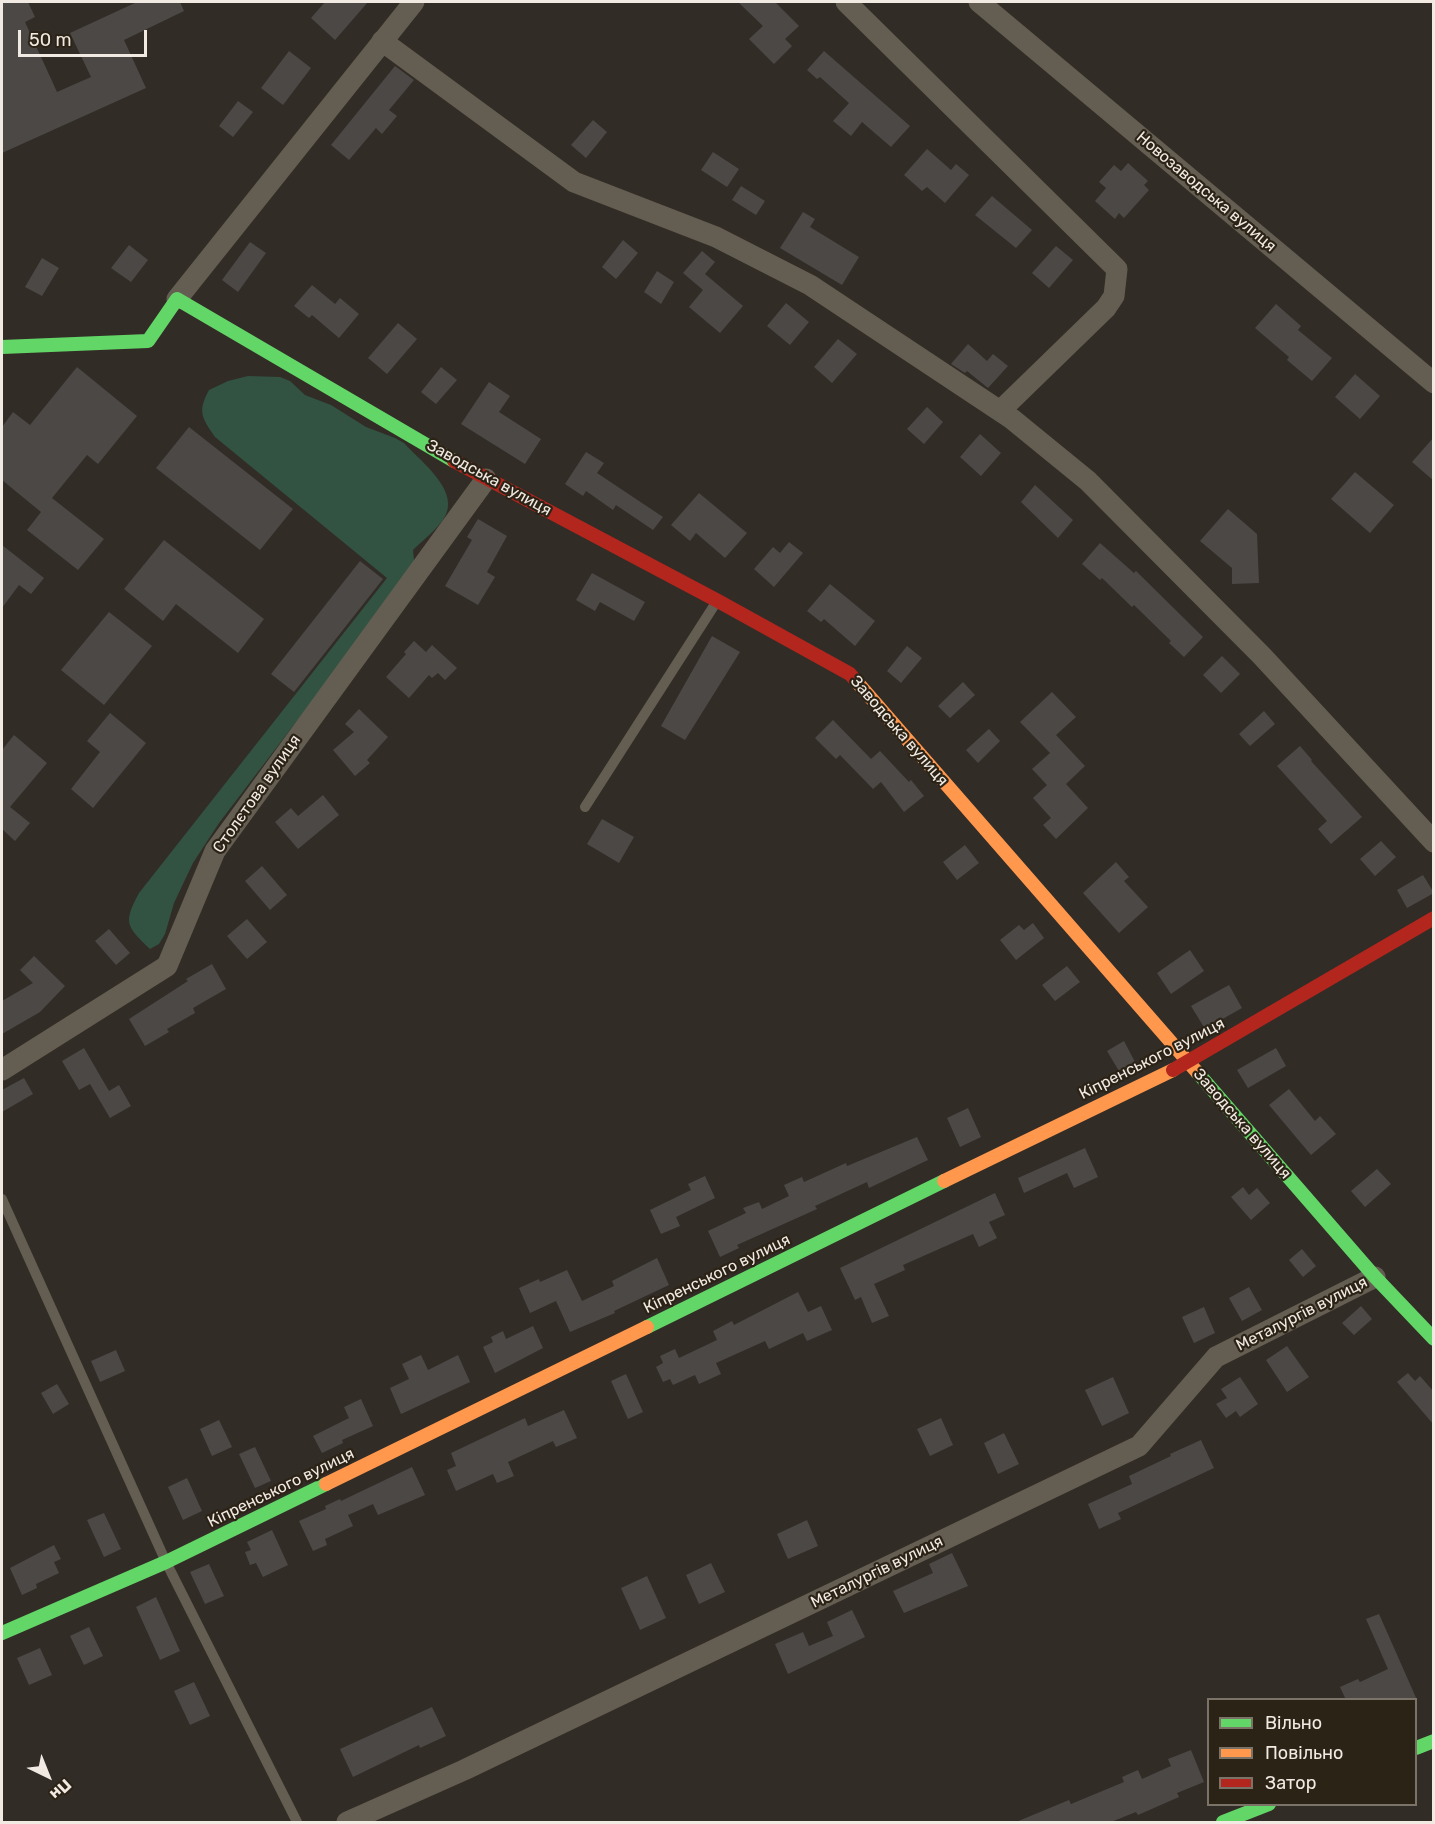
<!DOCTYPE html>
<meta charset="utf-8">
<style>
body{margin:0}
#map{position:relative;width:1435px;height:1824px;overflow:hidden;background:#322c26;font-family:Rubik,sans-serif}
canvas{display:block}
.frame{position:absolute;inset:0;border:3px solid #f1eae2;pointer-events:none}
.legend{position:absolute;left:1207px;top:1698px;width:210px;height:108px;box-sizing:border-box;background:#2c2317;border:2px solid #7b7368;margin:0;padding:8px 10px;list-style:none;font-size:18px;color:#f1eae2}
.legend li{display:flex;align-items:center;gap:12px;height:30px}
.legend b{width:30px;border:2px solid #7b7368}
.north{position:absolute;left:18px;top:1746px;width:60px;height:60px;-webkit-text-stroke:4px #2c2317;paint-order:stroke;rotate:137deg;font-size:16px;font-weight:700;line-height:24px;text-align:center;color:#f1eae2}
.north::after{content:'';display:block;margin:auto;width:21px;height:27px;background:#f1eae2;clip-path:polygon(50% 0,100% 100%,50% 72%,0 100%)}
.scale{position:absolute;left:18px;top:30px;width:129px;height:27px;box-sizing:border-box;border:3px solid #f1eae2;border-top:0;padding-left:8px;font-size:18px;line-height:21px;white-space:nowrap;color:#f1eae2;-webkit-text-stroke:4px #2c2317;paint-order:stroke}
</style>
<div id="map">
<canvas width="1435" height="1824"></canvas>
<div class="frame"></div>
<ul class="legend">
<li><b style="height:8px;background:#63d668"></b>Вільно</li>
<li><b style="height:8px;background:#ff974d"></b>Повільно</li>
<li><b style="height:8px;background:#b3261e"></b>Затор</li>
</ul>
<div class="north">Пн</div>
<div class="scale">50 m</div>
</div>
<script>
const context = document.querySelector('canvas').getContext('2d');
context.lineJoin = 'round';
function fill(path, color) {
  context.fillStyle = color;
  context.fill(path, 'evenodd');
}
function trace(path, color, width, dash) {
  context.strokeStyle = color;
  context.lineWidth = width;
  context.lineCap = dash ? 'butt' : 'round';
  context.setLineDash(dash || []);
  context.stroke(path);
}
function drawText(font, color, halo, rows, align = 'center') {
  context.font = font + ' Rubik,sans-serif';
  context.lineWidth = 4.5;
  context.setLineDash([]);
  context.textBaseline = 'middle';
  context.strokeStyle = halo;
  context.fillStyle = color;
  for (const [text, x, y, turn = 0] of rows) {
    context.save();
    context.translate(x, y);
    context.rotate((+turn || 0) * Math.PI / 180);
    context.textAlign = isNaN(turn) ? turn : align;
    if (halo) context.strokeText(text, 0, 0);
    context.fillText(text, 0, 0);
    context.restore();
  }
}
fill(new Path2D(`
 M 248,376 L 280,377 L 290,381 L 305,395 L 331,405 L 366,427 L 395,438 L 404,443 C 421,462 463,492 443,520 C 435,531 422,541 413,550 L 414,561 L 321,698 L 296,722 L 219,823 L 193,863 L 183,884 L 174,903 L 165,934 L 159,944 L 150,949 C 126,926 123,923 139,893 L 387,578 L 215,437 C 202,418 197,412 209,390 L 228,381 Z`), '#325242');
fill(new Path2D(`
 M 2,2 L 28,2 L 35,17 L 25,22 L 57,92 L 91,77 L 70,33 L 137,2 L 180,2 L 184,11 L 124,40 L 146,88 L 2,153 Z
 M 325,2 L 368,2 L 335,40 L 311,18 Z
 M 738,2 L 775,2 L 799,26 L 785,39 L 792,46 L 774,64 L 749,39 L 763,26 Z
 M 289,51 L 311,68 L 283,105 L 261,88 Z
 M 824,51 L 910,126 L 891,147 L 862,122 L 851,136 L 833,121 L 849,103 L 820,77 L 817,79 L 807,70 Z
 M 395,66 L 414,80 L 389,110 L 397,116 L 382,134 L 376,128 L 349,160 L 331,145 Z
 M 238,101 L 253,112 L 233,137 L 219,126 Z
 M 593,120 L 607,132 L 586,158 L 571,145 Z
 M 927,149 L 951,170 L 956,164 L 969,175 L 945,203 L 927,187 L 922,191 L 904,175 Z
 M 713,152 L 739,169 L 727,187 L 701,170 Z
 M 1128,163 L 1148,181 L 1144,185 L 1149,190 L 1124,218 L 1119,213 L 1115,219 L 1095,201 L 1106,188 L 1099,182 L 1114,165 L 1121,171 Z
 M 741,186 L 765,201 L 756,215 L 732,200 Z
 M 992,196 L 1032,230 L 1016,248 L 975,215 Z
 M 803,212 L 815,219 L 810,227 L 859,257 L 842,285 L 780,248 Z
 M 623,240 L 638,253 L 616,279 L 602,267 Z
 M 250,242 L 266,253 L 238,292 L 222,280 Z
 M 129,245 L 148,260 L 131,282 L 111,268 Z
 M 1056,246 L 1073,260 L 1049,288 L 1032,273 Z
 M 702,251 L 715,262 L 705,274 L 743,306 L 720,333 L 689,307 L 703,290 L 683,273 Z
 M 42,258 L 59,268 L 42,296 L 25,287 Z
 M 657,271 L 674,282 L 661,304 L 644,292 Z
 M 312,285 L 335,304 L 340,298 L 359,314 L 339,338 L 312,315 L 309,318 L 294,306 Z
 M 786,303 L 809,322 L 790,345 L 767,326 Z
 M 1276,304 L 1301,326 L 1298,330 L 1332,358 L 1312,381 L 1287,360 L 1289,357 L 1255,328 Z
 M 398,323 L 417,339 L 387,374 L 368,358 Z
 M 838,339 L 857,354 L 832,383 L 814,367 Z
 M 968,344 L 987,361 L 993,354 L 1008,366 L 988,388 L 967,371 L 965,373 L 951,364 Z
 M 77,367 L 137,416 L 98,464 L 87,455 L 52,498 L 104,539 L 78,570 L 27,530 L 41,512 L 2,480 L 2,427 L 13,412 L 30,425 Z
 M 441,367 L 457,380 L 436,404 L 421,392 Z
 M 1355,374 L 1380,396 L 1360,419 L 1335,397 Z
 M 489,382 L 510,396 L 499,412 L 541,439 L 525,464 L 461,424 Z
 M 927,407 L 943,422 L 924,444 L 907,429 Z
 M 189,427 L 293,509 L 260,550 L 156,468 Z
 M 980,434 L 1001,453 L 981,476 L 960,457 Z
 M 1434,437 L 1434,481 L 1412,462 Z
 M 586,452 L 604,463 L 597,473 L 663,517 L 653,530 L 616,505 L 613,510 L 586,491 L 583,496 L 565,484 Z
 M 1355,472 L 1394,505 L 1370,533 L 1331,499 Z
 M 1035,485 L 1073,520 L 1058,538 L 1021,502 Z
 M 699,493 L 747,533 L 725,558 L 696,533 L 690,541 L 671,525 Z
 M 1228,509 L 1257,534 L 1259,583 L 1232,584 L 1232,568 L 1200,541 Z
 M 478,519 L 507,536 L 487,572 L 495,577 L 478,605 L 445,586 L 472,540 L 467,537 Z
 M 164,540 L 264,619 L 238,653 L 176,604 L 163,621 L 124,589 Z
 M 789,542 L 803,553 L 774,587 L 754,569 L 773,547 L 780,553 Z
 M 1100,543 L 1134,573 L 1136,571 L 1203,637 L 1184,657 L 1169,643 L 1171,641 L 1134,605 L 1132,607 L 1102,578 L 1100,580 L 1082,564 Z
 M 2,545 L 44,578 L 31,594 L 19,585 L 2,608 Z
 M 360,561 L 383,579 L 294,692 L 271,674 Z
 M 592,573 L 645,602 L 634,621 L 600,602 L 595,611 L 576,600 Z
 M 830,584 L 875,621 L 855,646 L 824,619 L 821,622 L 807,611 Z
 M 109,612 L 152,646 L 104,705 L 61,670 Z
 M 712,636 L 740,652 L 685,740 L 661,726 Z
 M 414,641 L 426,652 L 432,645 L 457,668 L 445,680 L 438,673 L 432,678 L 429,675 L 409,698 L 386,677 L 406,654 L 404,652 Z
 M 907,646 L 922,658 L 901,683 L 887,671 Z
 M 1222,656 L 1240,674 L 1221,693 L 1203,675 Z
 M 963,682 L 975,695 L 950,718 L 938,706 Z
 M 1052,692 L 1076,717 L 1056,735 L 1085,766 L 1066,784 L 1088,808 L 1056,839 L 1043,825 L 1051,818 L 1033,798 L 1047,785 L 1032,769 L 1050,753 L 1020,722 Z
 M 359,709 L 388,737 L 367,760 L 370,763 L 355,776 L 333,750 L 354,732 L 345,724 Z
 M 1264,711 L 1275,724 L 1250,746 L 1239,734 Z
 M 110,713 L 146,743 L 93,808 L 71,789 L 100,752 L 87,741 Z
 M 833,720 L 871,759 L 880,751 L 909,782 L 911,780 L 924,796 L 904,812 L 881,782 L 873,789 L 840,755 L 836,759 L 815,738 Z
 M 989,729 L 1000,741 L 978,763 L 966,750 Z
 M 14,735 L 47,763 L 10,807 L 30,823 L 15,841 L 2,829 L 2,750 Z
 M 1300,746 L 1312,760 L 1311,761 L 1362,817 L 1331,844 L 1318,829 L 1327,821 L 1277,766 Z
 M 323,795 L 339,815 L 298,849 L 275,822 L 291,808 L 298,816 Z
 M 602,819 L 634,837 L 619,863 L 587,844 Z
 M 1381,841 L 1396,857 L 1375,876 L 1360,859 Z
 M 965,845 L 979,863 L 957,880 L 943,862 Z
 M 1116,862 L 1129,877 L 1124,881 L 1148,907 L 1119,933 L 1083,893 Z
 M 262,866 L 287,895 L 270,910 L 245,881 Z
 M 1423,875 L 1434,893 L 1407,908 L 1397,890 Z
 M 247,919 L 267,942 L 247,959 L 227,936 Z
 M 1033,923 L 1044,938 L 1016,960 L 1000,940 L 1019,925 L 1024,930 Z
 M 109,929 L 130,953 L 116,965 L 95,941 Z
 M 1190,950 L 1204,971 L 1171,994 L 1157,973 Z
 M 34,956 L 65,986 L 40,1012 L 2,1034 L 2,1001 L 33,983 L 20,970 Z
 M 212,964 L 226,989 L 193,1008 L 195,1013 L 167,1029 L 169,1032 L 145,1046 L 129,1019 L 188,981 L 186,979 Z
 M 1067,966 L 1080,982 L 1055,1001 L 1042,985 Z
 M 1229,985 L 1242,1008 L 1205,1029 L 1191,1006 Z
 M 1124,1041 L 1135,1062 L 1119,1071 L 1107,1051 Z
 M 84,1048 L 109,1091 L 119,1085 L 131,1106 L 110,1118 L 90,1084 L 79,1090 L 62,1061 Z
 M 1276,1048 L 1286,1066 L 1248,1088 L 1237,1070 Z
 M 24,1078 L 33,1094 L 2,1112 L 2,1090 Z
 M 1289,1089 L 1315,1121 L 1320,1116 L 1336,1134 L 1311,1155 L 1269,1105 Z
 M 968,1108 L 981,1137 L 960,1147 L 947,1118 Z
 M 917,1137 L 928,1160 L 869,1188 L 867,1182 L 815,1206 L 817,1209 L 737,1245 L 739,1248 L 720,1257 L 708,1231 L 746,1213 L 743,1208 L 759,1202 L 762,1209 L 789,1196 L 784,1185 L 802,1177 L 804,1182 L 846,1163 L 847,1166 Z
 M 1085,1148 L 1098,1177 L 1074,1188 L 1067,1173 L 1024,1193 L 1018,1178 Z
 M 1377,1169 L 1391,1184 L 1365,1207 L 1351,1191 Z
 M 705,1176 L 715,1198 L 676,1217 L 680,1226 L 661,1234 L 650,1210 L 691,1190 L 688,1184 Z
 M 1243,1187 L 1249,1195 L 1257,1188 L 1270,1203 L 1251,1220 L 1231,1197 Z
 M 995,1193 L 1005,1215 L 989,1222 L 997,1238 L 979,1247 L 973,1234 L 903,1265 L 905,1270 L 874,1284 L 889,1316 L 872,1323 L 861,1297 L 855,1300 L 840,1268 Z
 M 1302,1249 L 1316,1266 L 1303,1277 L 1289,1260 Z
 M 657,1258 L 669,1285 L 614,1311 L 615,1313 L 570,1332 L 556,1301 L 530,1313 L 519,1288 L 539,1279 L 540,1282 L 567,1270 L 582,1301 L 614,1286 L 612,1281 Z
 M 1249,1287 L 1262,1310 L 1242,1321 L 1229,1298 Z
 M 798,1292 L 808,1312 L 821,1306 L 832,1330 L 807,1341 L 803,1333 L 769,1349 L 765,1341 L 716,1363 L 721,1374 L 699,1384 L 695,1375 L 673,1385 L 670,1379 L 663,1382 L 656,1367 L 663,1363 L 660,1356 L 675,1349 L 679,1358 L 717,1340 L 713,1331 L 732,1321 L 734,1325 Z
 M 1361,1306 L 1372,1319 L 1354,1335 L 1342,1323 Z
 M 1204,1307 L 1215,1333 L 1194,1343 L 1182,1317 Z
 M 533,1326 L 543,1348 L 495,1373 L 483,1347 L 493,1342 L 491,1337 L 503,1331 L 506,1339 Z
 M 1287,1346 L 1309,1377 L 1287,1392 L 1266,1360 Z
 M 116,1350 L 125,1371 L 100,1382 L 91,1361 Z
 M 421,1355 L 428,1370 L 458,1355 L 470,1382 L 401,1414 L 390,1388 L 409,1379 L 402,1364 Z
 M 1408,1373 L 1415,1381 L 1420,1376 L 1434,1392 L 1434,1425 L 1397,1382 Z
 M 626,1374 L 643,1412 L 628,1419 L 611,1381 Z
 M 1113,1377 L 1129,1413 L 1102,1426 L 1085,1390 Z
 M 1240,1377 L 1258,1404 L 1240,1417 L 1236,1411 L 1226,1418 L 1216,1404 L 1227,1398 L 1221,1389 Z
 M 57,1384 L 69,1404 L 53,1414 L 41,1393 Z
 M 361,1399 L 373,1426 L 342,1440 L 343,1443 L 322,1453 L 313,1436 L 349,1418 L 344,1407 Z
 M 564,1410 L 577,1438 L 556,1447 L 553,1441 L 508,1462 L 514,1476 L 497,1483 L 493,1474 L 456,1491 L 447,1470 L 456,1466 L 451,1453 L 525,1418 L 528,1426 Z
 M 941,1418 L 953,1445 L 930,1456 L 917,1429 Z
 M 219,1420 L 232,1447 L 212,1456 L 200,1429 Z
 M 1004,1433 L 1019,1464 L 998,1474 L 984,1443 Z
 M 1201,1440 L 1214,1468 L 1118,1513 L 1121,1519 L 1099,1529 L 1088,1504 L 1132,1484 L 1129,1476 L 1171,1456 L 1170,1454 Z
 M 255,1447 L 271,1481 L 255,1488 L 239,1454 Z
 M 412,1467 L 425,1495 L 378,1515 L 373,1504 L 348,1515 L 353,1526 L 325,1539 L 327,1545 L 313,1551 L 299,1521 L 326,1509 L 325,1506 L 340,1499 L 341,1501 Z
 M 187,1478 L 202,1511 L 183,1520 L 168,1487 Z
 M 104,1513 L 121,1549 L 104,1557 L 87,1520 Z
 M 807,1520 L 818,1546 L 788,1559 L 777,1534 Z
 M 272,1530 L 288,1565 L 263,1577 L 256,1563 L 250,1565 L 245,1552 L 251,1550 L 247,1542 Z
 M 54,1545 L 61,1559 L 54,1562 L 59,1573 L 36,1584 L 37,1588 L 22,1595 L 10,1568 Z
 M 952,1553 L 968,1586 L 904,1613 L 893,1591 L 933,1573 L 929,1564 Z
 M 711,1563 L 725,1592 L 699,1604 L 686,1575 Z
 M 209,1564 L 224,1596 L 205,1604 L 190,1572 Z
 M 647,1576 L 666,1618 L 640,1630 L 621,1588 Z
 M 156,1597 L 180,1651 L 160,1660 L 136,1607 Z
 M 852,1610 L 865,1637 L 788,1674 L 775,1644 L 803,1632 L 809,1646 L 833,1636 L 827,1622 Z
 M 1379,1614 L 1417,1700 L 1346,1700 L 1340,1687 L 1358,1679 L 1360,1682 L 1388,1669 L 1366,1619 Z
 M 89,1627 L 103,1656 L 84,1665 L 70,1636 Z
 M 40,1648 L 52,1675 L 29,1685 L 17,1658 Z
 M 194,1682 L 210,1716 L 190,1725 L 174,1691 Z
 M 432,1707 L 446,1736 L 420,1748 L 419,1745 L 353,1777 L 340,1749 Z
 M 1191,1750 L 1204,1782 L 1177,1793 L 1179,1797 L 1138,1815 L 1136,1812 L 1111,1822 L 1016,1822 L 1069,1800 L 1071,1804 L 1124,1782 L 1122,1777 L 1138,1770 L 1142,1779 L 1171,1766 L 1168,1759 Z`), '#4b4846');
trace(new Path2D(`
 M 585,807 L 717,601
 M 2,1199 L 166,1562 L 297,1822`), '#645e52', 10);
trace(new Path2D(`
 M 846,2 L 1117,269 L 1114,296 L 1106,308 L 1000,411
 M 979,2 L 1434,383
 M 382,41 L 574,182 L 716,237 L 810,285 L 1012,419 L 1088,481 L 1262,656 L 1434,842
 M 177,299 L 414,2
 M 2,1070 L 167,966 L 215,851 L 486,479
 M 347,1822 L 464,1770 L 1139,1446 L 1216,1357 L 1375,1277`), '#645e52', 21);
trace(new Path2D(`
 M 2,347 L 148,341 L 177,299 L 454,461
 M 1197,1072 L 1375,1277 L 1434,1339
 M 647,1327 L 944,1181
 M 2,1633 L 166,1562 L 326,1484
 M 1416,1748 L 1434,1741
 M 1223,1822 L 1269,1804`), '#63d668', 14);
trace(new Path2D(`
 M 857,682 L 1197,1072
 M 944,1181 L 1173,1070
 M 326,1484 L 647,1327`), '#ff974d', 14);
trace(new Path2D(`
 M 454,461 L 718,601 L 850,674 L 857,682
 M 1173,1070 L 1434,918`), '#b3261e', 14);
drawText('16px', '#f1eae2', '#2c2317', [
 ["Новозаводська вулиця",1206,192,40],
 ["Заводська вулиця",489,478,29],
 ["Заводська вулиця",899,731,49],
 ["Столєтова вулиця",257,794,-55],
 ["Кіпренського вулиця",1152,1059,-27],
 ["Заводська вулиця",1242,1124,49],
 ["Кіпренського вулиця",717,1274,-26],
 ["Металургів вулиця",1302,1314,-27],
 ["Кіпренського вулиця",281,1488,-26],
 ["Металургів вулиця",877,1572,-26]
]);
</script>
